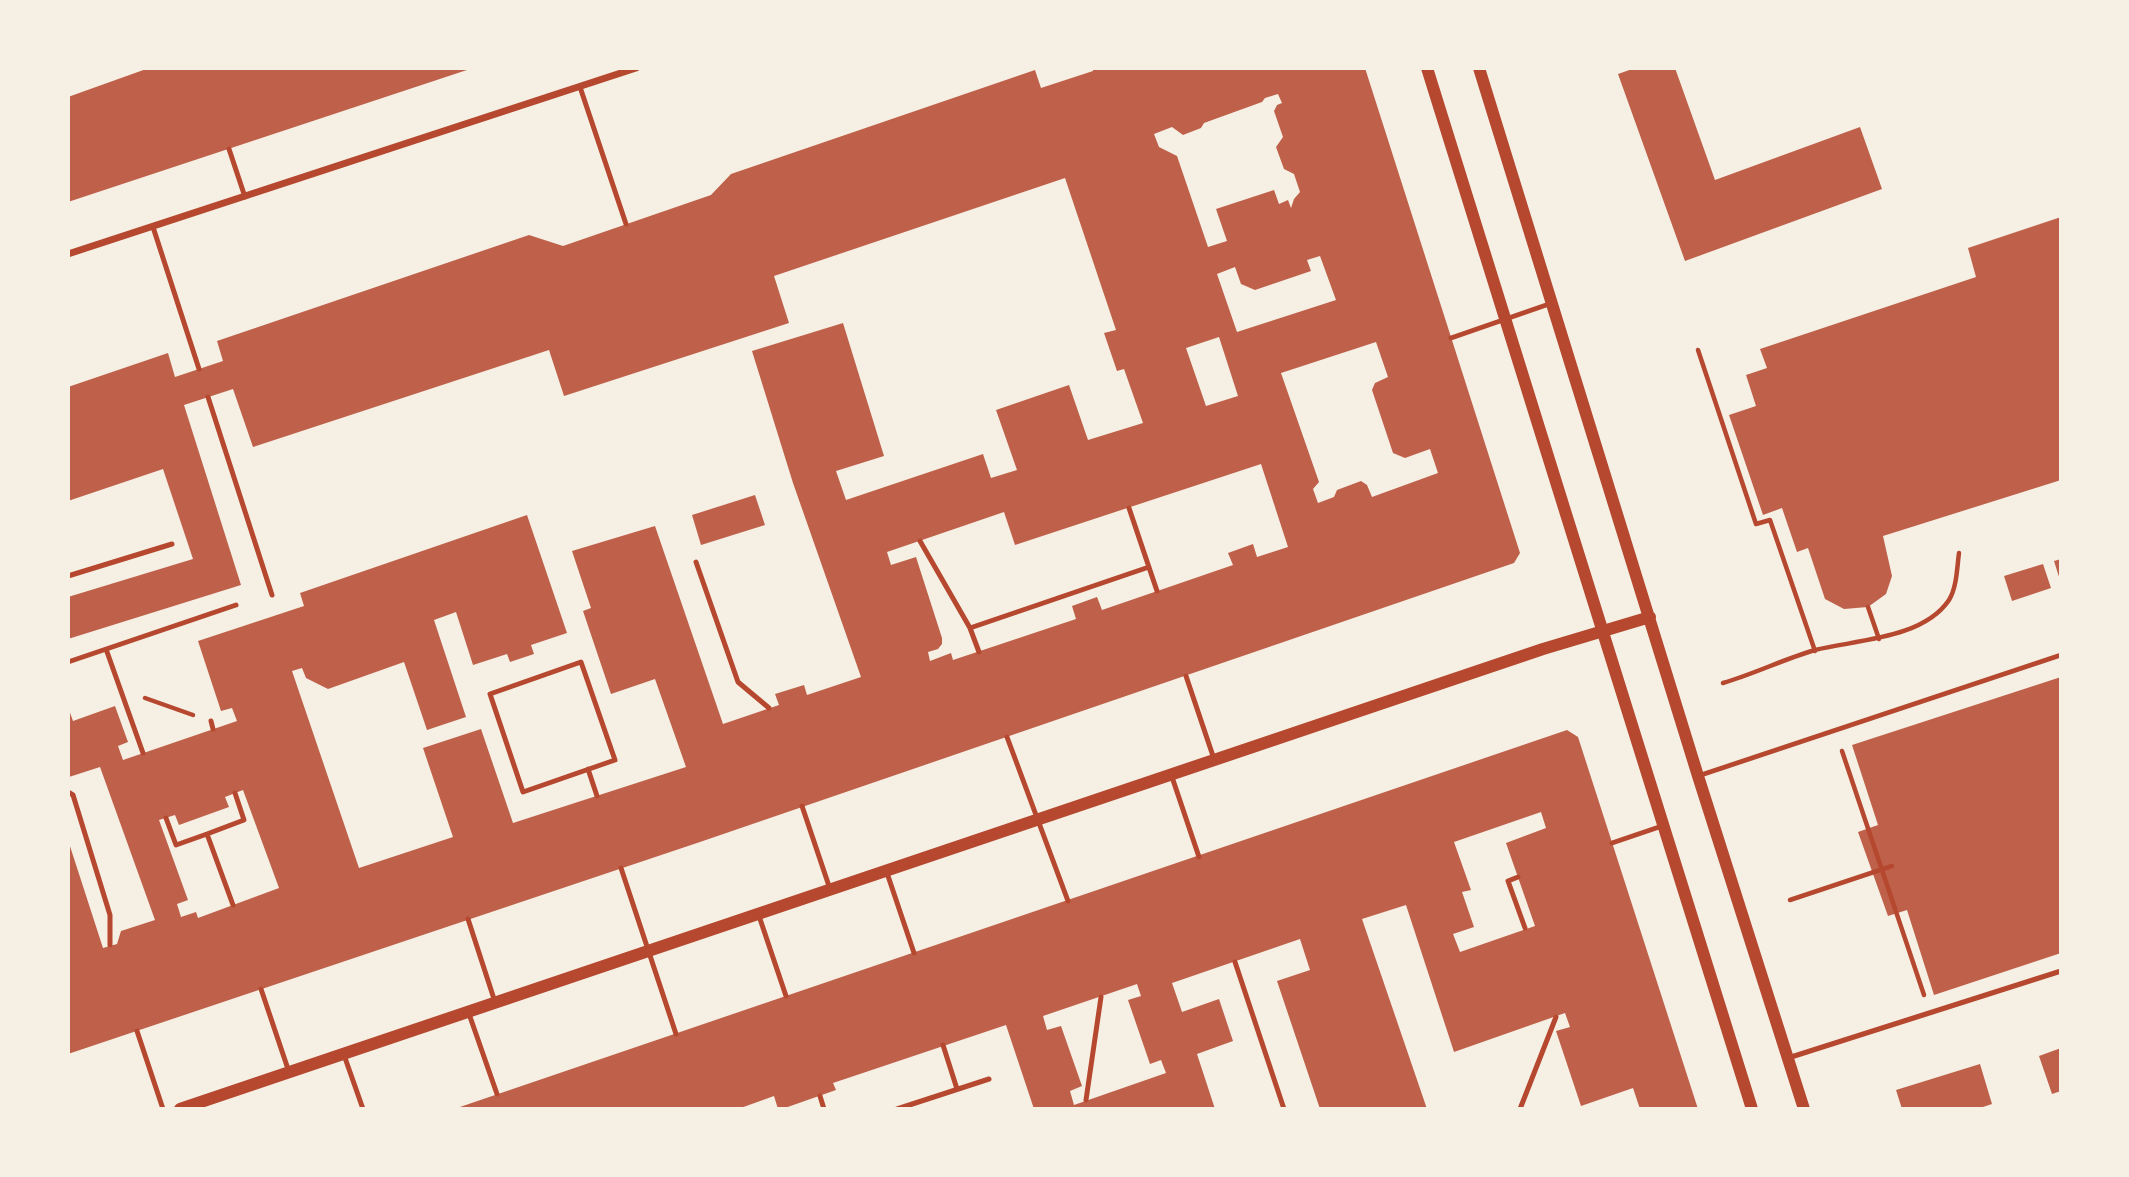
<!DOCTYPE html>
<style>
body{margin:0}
#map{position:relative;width:2129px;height:1177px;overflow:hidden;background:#f6efe4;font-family:Inter,sans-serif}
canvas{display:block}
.frame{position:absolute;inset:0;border:70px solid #f6efe4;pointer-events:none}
</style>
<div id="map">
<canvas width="2129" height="1177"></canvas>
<div class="frame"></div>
</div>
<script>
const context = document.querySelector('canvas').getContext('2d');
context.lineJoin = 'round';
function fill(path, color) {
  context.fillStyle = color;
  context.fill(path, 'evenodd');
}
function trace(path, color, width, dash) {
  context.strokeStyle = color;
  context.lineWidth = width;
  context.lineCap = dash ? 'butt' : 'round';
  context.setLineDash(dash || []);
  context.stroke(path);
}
fill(new Path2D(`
 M 149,68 L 470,68 L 470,69 L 68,202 L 68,97 Z
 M 1093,68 L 1365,68 L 1520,553 L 1514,563 L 700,842 L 68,1054 L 68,840 L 103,948 L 117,944 L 121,931 L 155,920 L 100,767 L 69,777 L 68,707 L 73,721 L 115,706 L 128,742 L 118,746 L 123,760 L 237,721 L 232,708 L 221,711 L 198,641 L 304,606 L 300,593 L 527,515 L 567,633 L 531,645 L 534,654 L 510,662 L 507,654 L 473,665 L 456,612 L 434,620 L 466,717 L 427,730 L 404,662 L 328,689 L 306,678 L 302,668 L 292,671 L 359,868 L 453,837 L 423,748 L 481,729 L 513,823 L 686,767 L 655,679 L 611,694 L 583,611 L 591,608 L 572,551 L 655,526 L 723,724 L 779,705 L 775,694 L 804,685 L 807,695 L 861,677 L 793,483 L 752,351 L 843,323 L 884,456 L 836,471 L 846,500 L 983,454 L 991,478 L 1017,470 L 996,410 L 1069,385 L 1088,440 L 1143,423 L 1124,369 L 1117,371 L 1104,333 L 1116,330 L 1065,178 L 774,276 L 789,323 L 564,396 L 549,350 L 253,447 L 233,389 L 184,405 L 241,585 L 68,639 L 68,597 L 193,559 L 163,469 L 68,501 L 68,387 L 168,353 L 175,377 L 223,361 L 217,341 L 529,235 L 563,246 L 711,195 L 731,174 L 1035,70 L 1041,88 L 1093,71 ZM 1278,94 L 1282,103 L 1277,105 L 1274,111 L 1283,137 L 1276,147 L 1284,169 L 1294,174 L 1300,192 L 1294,199 L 1291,208 L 1288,200 L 1279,204 L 1274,190 L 1216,209 L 1227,241 L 1208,247 L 1177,156 L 1159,147 L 1154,134 L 1172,127 L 1183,135 L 1201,128 L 1204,123 L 1262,102 L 1265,98 ZM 1320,256 L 1336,300 L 1237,332 L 1217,274 L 1235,267 L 1241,284 L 1255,290 L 1311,271 L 1307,260 ZM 1219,337 L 1238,396 L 1206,406 L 1186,348 ZM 1376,342 L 1388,377 L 1375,383 L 1372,390 L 1393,453 L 1405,458 L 1430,449 L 1438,473 L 1372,497 L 1367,485 L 1361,481 L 1337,490 L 1334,497 L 1318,503 L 1313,489 L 1319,482 L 1281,373 ZM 1261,464 L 1288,547 L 1257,557 L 1253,544 L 1228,553 L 1233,565 L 1102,610 L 1097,597 L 1072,606 L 1076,619 L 953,660 L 951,653 L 930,661 L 928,652 L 938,649 L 942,644 L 942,638 L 916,557 L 891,565 L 887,552 L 1004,512 L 1015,545 ZM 243,790 L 279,888 L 198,918 L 196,912 L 181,917 L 177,904 L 188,900 L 159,820 L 175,815 L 179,825 L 229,807 L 225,797 Z
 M 1635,68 L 1675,68 L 1715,180 L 1860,127 L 1882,189 L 1685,261 L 1618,74 Z
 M 2061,217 L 2061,480 L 1883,536 L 1892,576 L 1886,594 L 1868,607 L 1844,609 L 1825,599 L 1808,548 L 1797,552 L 1782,508 L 1763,515 L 1729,415 L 1756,406 L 1746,375 L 1767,368 L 1760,349 L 1976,277 L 1968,248 Z
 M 755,495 L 765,525 L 701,545 L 692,515 Z
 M 2061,559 L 2061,580 L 2060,580 L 2054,561 Z
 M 2043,564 L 2051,588 L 2012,601 L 2004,576 Z
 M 2061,677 L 2061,953 L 1934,995 L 1907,910 L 1888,916 L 1858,832 L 1878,825 L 1852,745 Z
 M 1567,730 L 1578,737 L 1698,1109 L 1640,1109 L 1633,1088 L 1581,1106 L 1556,1031 L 1570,1027 L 1565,1013 L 1454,1052 L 1406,905 L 1362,919 L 1427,1109 L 1320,1109 L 1277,981 L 1310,970 L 1300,939 L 1172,983 L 1182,1012 L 1219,999 L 1233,1041 L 1197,1054 L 1215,1109 L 1034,1109 L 1006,1025 L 833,1083 L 836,1090 L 782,1109 L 778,1109 L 774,1096 L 738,1109 L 454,1109 ZM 1541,812 L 1546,828 L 1506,843 L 1535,926 L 1460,952 L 1453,934 L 1474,927 L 1462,892 L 1471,890 L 1454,842 ZM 1137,984 L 1141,996 L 1128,1000 L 1150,1064 L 1161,1060 L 1166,1073 L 1074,1105 L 1070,1091 L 1082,1086 L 1061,1026 L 1047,1030 L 1043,1016 Z
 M 2061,1048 L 2061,1091 L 2052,1094 L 2039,1056 Z
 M 1980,1064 L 1992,1104 L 1977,1109 L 1902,1109 L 1896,1090 Z`), '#bf614a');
trace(new Path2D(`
 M 1698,350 L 1756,524 L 1770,520 L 1815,651
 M 1868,607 L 1879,639
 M 1723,683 C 1754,674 1784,659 1815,650 C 1855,640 1923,639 1949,600 C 1957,587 1957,567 1959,553
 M 145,698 L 193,715
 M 1842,751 L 1924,995
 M 1790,900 L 1892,866`), '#b5482f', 4.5);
trace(new Path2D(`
 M 580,87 L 626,224
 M 229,149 L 245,197
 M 153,227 L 199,369
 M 1451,338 L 1552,303
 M 208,397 L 272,595
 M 1129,508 L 1157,591
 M 920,541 L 970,628 L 979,652
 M 696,562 L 738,682 L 769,708
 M 68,576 L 172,544
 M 970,628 L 1149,567
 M 106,649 L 143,753
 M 68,662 L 236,605
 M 581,662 L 615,760 L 523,792 L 490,694 Z
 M 1186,676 L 1214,759
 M 211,721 L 213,729
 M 1007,737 L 1068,901
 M 588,769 L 597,796
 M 1171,774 L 1199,857
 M 1698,776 L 2061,655
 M 68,792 L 73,795 L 110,915 L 110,945
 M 802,806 L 830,889
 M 166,818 L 176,845 L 207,834
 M 1612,843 L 1662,826
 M 621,868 L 676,1034
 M 886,870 L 914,953
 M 1518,877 L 1508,881 L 1525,928
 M 233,905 L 207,834 L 244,820 L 235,793
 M 758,913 L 786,996
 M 468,919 L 495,1002
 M 1235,962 L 1284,1109
 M 261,989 L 289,1072
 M 468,1011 L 497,1094
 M 137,1031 L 163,1109
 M 943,1045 L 957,1089
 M 344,1055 L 363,1109
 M 1788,1058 L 2061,971
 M 820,1096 L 824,1109
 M 1086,1100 L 1101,997
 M 897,1109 L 989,1079
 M 1520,1109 L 1556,1017`), '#b5482f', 5);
trace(new Path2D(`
 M 68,254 L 636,68`), '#b5482f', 7);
trace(new Path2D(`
 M 1427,68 C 1536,415 1642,762 1752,1109
 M 1479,68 L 1698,776 L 1804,1109
 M 180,1109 L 1543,649 L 1650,617`), '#b5482f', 12);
</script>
